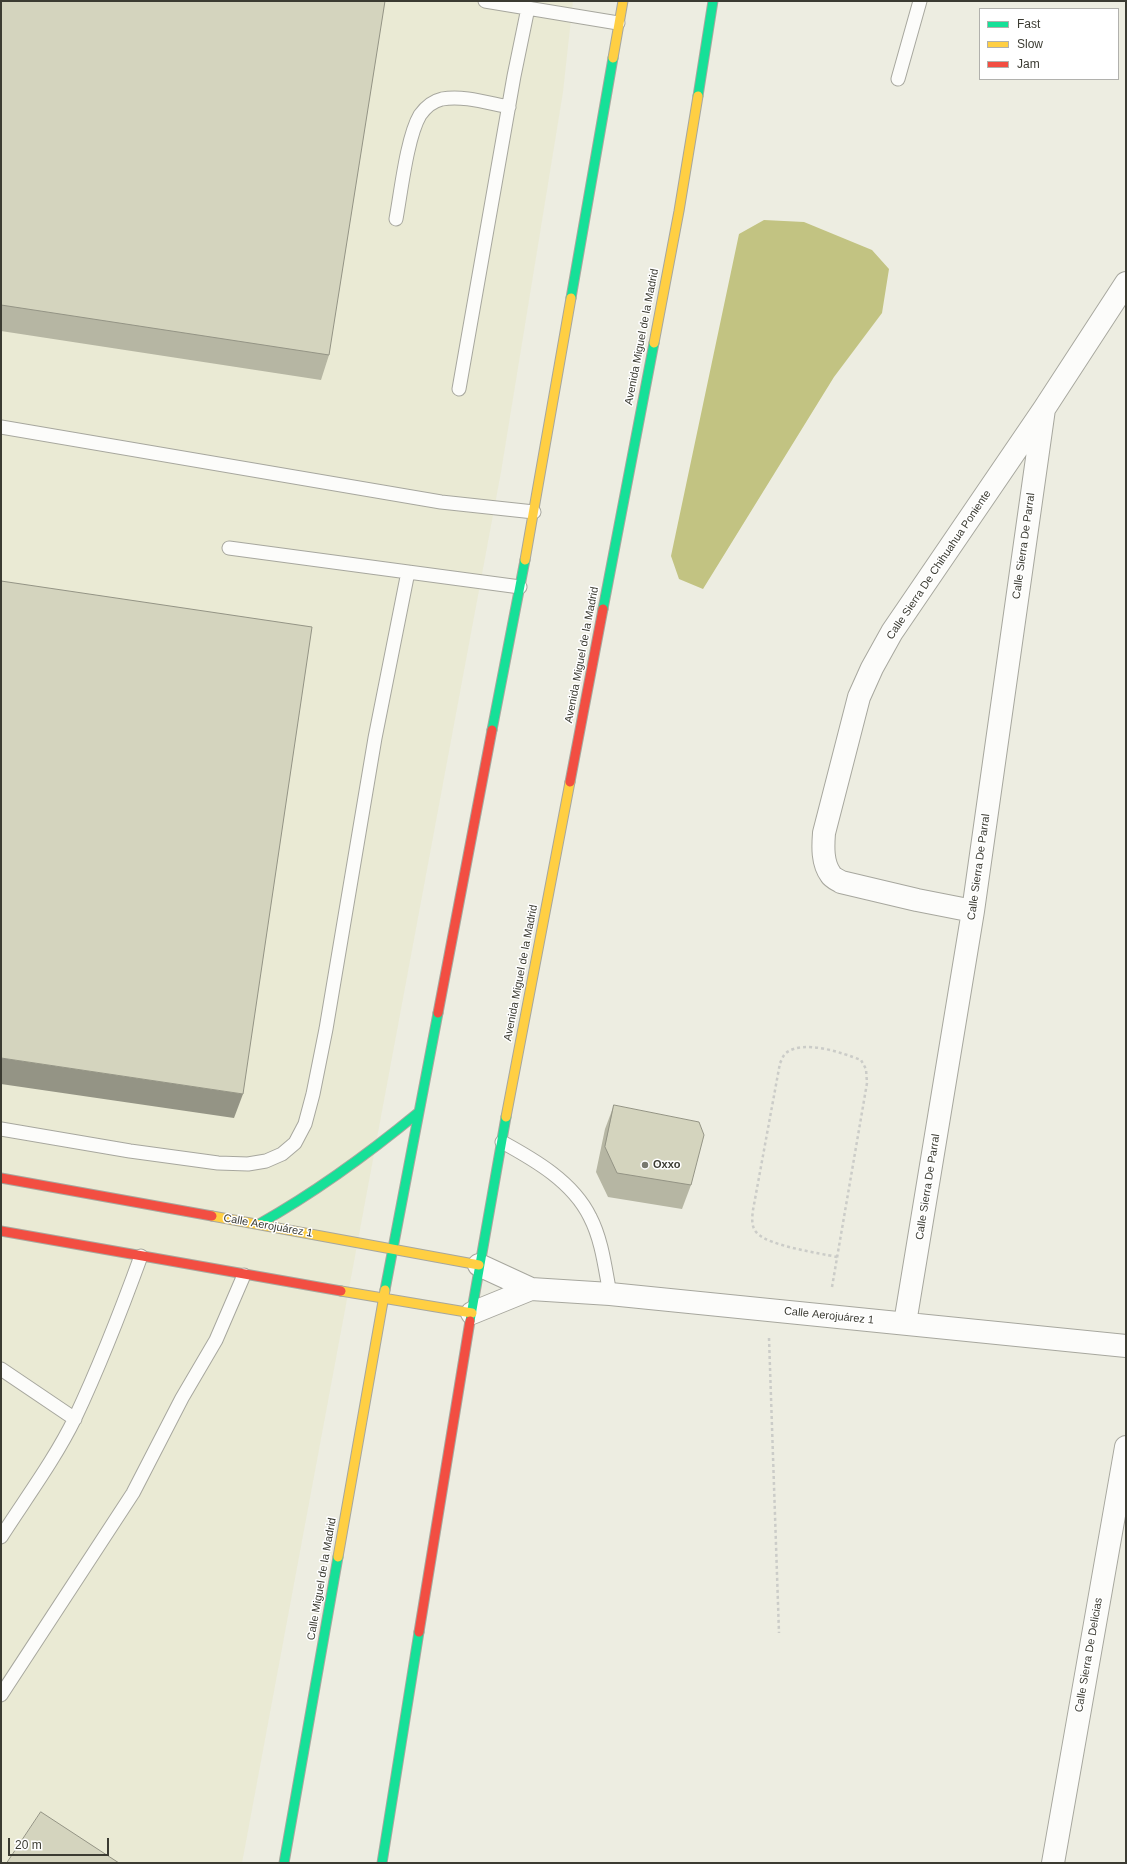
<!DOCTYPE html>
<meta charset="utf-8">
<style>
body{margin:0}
#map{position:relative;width:1127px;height:1864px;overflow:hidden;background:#edede1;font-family:Helvetica,sans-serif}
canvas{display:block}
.frame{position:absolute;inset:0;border:2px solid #3b3b32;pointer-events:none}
.legend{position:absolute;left:979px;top:8px;width:140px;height:72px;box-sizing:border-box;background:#fff;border:1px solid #b1b1ad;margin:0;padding:5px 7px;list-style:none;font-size:12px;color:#3b3b32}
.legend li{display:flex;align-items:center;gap:8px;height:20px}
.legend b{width:20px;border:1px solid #b1b1ad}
.scale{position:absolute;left:8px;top:1838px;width:101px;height:18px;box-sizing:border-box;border:2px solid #3b3b32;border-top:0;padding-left:5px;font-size:12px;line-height:14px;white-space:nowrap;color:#3b3b32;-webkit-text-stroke:3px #fff;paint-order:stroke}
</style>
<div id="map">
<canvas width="1127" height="1864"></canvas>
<div class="frame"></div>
<ul class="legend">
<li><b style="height:5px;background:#16e098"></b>Fast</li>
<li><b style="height:5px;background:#ffcf43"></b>Slow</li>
<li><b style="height:5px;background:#f24e42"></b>Jam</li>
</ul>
<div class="scale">20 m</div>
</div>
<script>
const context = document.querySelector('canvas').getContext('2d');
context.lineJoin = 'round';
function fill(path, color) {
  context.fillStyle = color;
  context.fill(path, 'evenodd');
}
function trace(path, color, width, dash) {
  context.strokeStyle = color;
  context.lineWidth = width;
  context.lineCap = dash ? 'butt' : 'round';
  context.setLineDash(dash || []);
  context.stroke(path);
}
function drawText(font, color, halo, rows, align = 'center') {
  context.font = font + ' Helvetica,sans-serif';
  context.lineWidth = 3;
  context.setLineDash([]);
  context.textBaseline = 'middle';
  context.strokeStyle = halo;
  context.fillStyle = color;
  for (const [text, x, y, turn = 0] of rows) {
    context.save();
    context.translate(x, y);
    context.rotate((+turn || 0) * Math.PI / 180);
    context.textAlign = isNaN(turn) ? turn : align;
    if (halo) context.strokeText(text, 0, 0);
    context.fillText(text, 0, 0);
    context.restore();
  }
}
fill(new Path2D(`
 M 1,1 L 573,1 L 563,92 L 501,472 L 242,1863 L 1,1863 Z`), '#eaead4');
fill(new Path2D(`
 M 764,220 L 804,222 L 872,250 L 889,269 L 882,313 L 834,377 L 703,589 L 679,579 L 671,556 L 739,234 Z`), '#c2c382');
const lane = new Path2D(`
 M 485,1 L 618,23
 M 898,79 L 920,1
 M 396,219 C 401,192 407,137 420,115 C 425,108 433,101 442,99 C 463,95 488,103 509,107
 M 459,389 L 514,76 L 528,8
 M 1,427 L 441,502 L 534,512
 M 229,548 L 520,587
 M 1,1129 L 130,1151 L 218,1163 L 248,1164 L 266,1161 L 282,1154 L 295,1143 L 305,1124 L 313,1094 L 326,1029 L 375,738 L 408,572
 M 502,1142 C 535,1160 573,1182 590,1217 C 602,1240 605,1268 610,1294
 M 1,1369 L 75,1419
 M 1,1537 C 26,1498 55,1459 75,1418 C 100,1365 121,1311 141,1256
 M 1,1695 L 133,1493 L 182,1398 L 216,1340 L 244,1275`);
const street = new Path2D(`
 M 973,911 L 917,900 L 841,882 C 838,880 833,878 831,875 C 822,863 823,846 824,833 L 859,697 L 872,668 L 892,632 L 1044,409 L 1126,283
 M 479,1265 L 531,1289 L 610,1294 L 1126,1346
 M 472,1313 L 531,1289
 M 905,1323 L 973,911 L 1044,409
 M 1053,1863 L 1126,1447`);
const fast = new Path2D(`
 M 698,96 L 713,1
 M 571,298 L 613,58
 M 603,609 L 654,343
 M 492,730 L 525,560
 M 259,1224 C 316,1192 368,1154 419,1112
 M 385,1290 L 438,1013
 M 470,1321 L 506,1117
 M 284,1863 L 338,1557
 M 382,1863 L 419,1632`);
const slow = new Path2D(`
 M 613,58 L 623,1
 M 654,343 L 679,211 L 698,96
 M 525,560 L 571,298
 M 506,1117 L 570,782
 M 212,1216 L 479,1265
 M 341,1291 L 472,1313
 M 338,1557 L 385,1290`);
const jam = new Path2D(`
 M 570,782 L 603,609
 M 438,1013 L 492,730
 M 1,1178 L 212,1216
 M 1,1231 L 341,1291
 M 419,1632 L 470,1321`);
trace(lane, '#a7a79e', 15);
trace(street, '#a7a79e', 24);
trace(fast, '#a7a79e', 11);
trace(slow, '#a7a79e', 11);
trace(jam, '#a7a79e', 11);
trace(new Path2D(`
 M 832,1287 L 867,1083 L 866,1069 L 861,1060 C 843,1053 803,1039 786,1053 C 783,1055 782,1060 780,1063 L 753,1210 C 752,1218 751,1227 757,1233 C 769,1246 819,1253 837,1257
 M 769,1338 L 779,1633`), '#cbccc8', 2.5, [3, 3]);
trace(lane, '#fcfcfa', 13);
trace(street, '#fcfcfa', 22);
trace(fast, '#16e098', 9);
trace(slow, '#ffcf43', 9);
trace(jam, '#f24e42', 9);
fill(new Path2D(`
 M 1,1 L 329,355 L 321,380 L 1,331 Z
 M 614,1105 L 691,1185 L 682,1209 L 608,1197 L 596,1172 L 605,1129 Z`), '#b6b6a3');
fill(new Path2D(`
 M 1,1058 L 243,1094 L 234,1118 L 1,1084 Z`), '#949485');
const building = new Path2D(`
 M 1,1 L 385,1 L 329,355 L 1,305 Z
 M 1,581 L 312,627 L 243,1094 L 1,1058 Z
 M 614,1105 L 699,1122 L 704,1135 L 691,1185 L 617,1173 L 605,1147 Z
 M 41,1812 L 119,1863 L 7,1863 Z`);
fill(building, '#d4d4be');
trace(building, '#949485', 1);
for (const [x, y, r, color] of [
 [645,1165,4,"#79796f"]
]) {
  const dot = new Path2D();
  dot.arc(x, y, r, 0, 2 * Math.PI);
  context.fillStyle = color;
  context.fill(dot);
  trace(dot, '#fff', 1.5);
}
drawText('11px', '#3b3b32', '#fff', [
 ["Avenida Miguel de la Madrid",642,337,-79],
 ["Calle Sierra De Parral",1024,546,-82],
 ["Calle Sierra De Chihuahua Poniente",939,565,-56],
 ["Avenida Miguel de la Madrid",582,655,-79],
 ["Calle Sierra De Parral",979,867,-82],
 ["Avenida Miguel de la Madrid",521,973,-79],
 ["Calle Sierra De Parral",928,1187,-81],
 ["Calle Aerojuárez 1",268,1226,10],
 ["Calle Aerojuárez 1",829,1316,6],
 ["Calle Miguel de la Madrid",322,1579,-80],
 ["Calle Sierra De Delicias",1089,1655,-80]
]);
drawText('bold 11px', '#3b3b32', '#fff', [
 ["Oxxo",653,1165]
], 'left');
</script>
